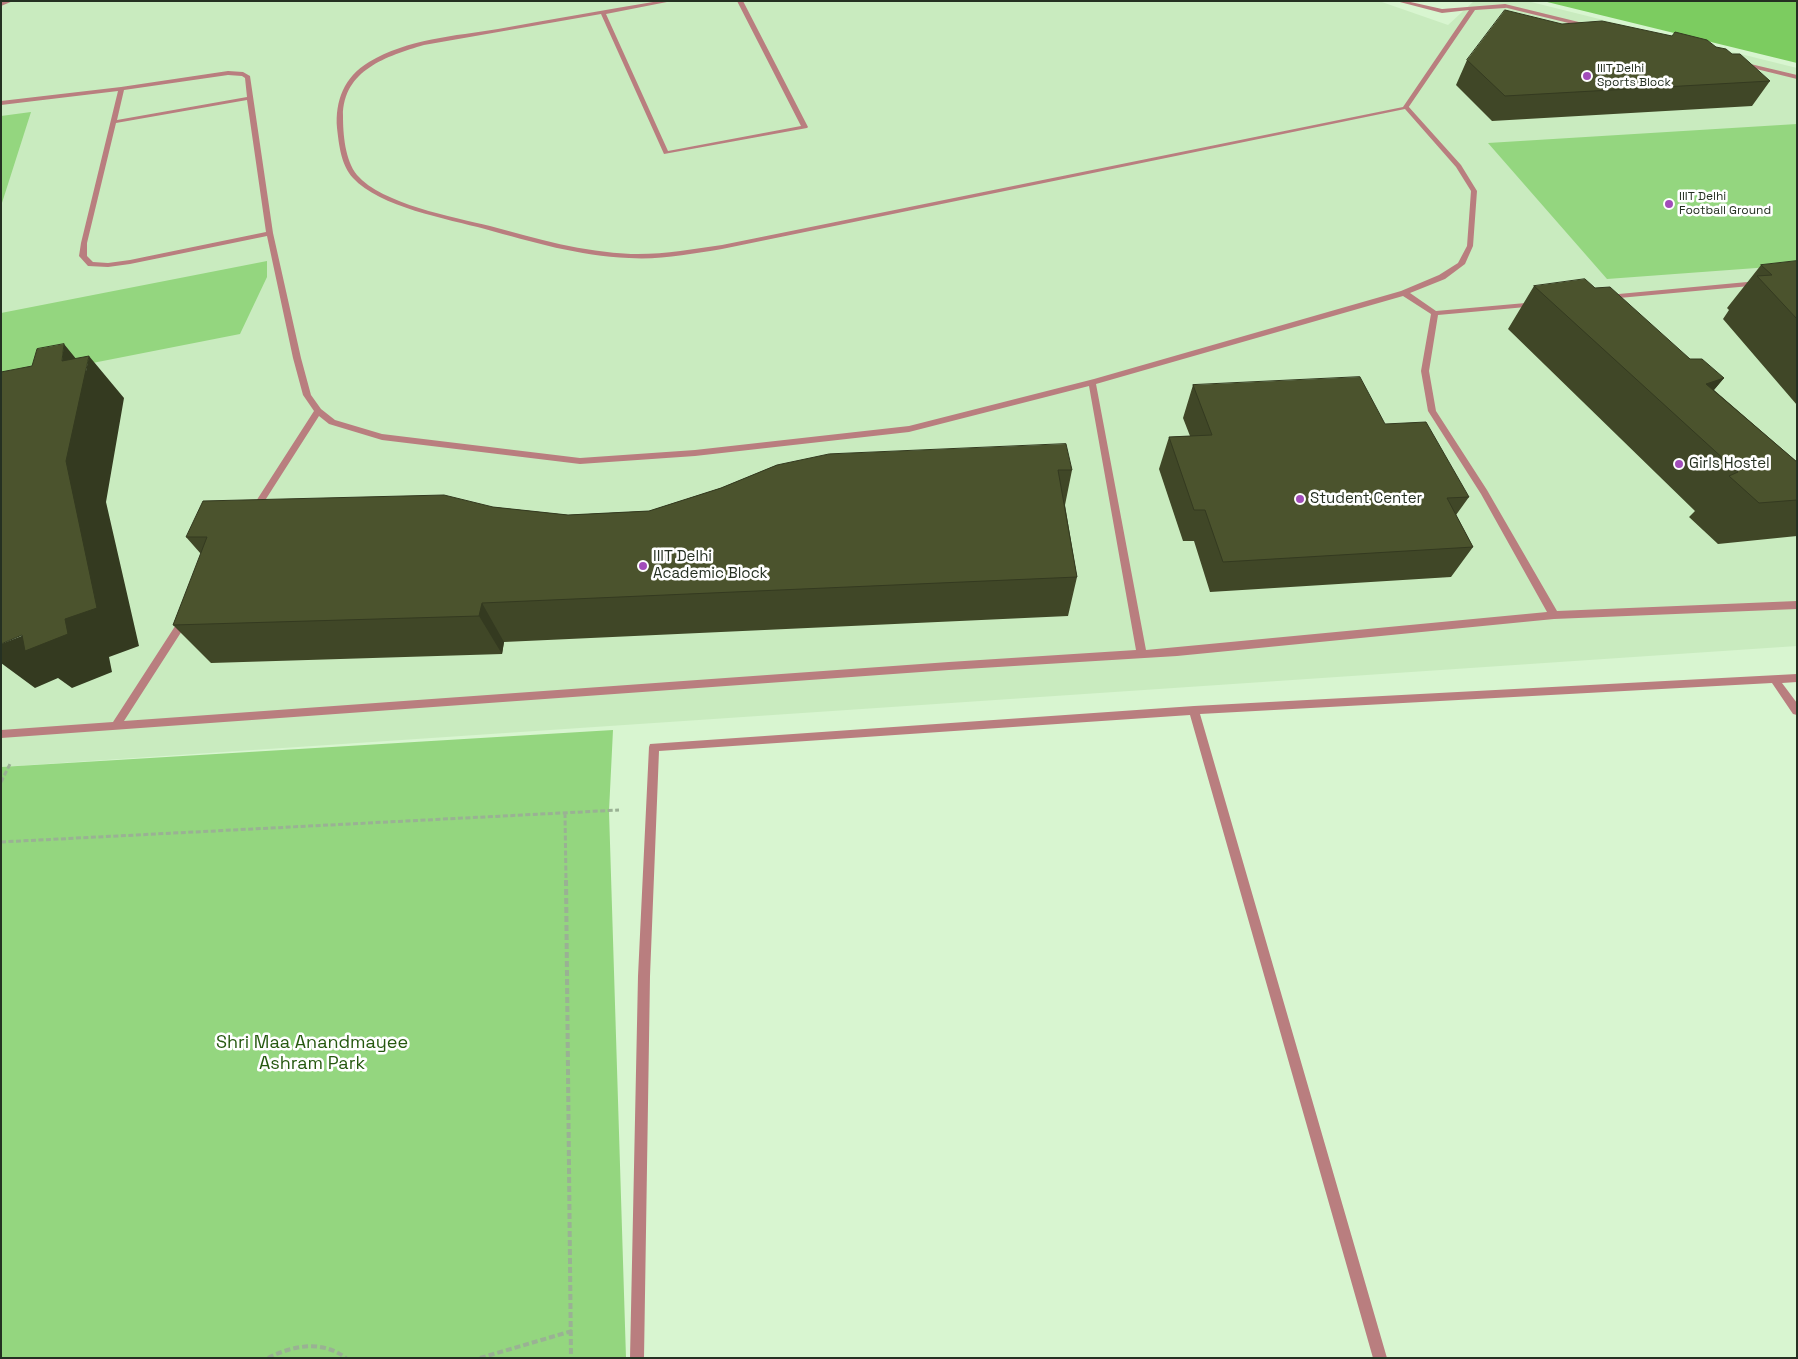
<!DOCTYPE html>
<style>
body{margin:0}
#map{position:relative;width:1798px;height:1359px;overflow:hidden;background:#d8f5d0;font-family:"Space Grotesk",sans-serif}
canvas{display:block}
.frame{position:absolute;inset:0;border:2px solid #253022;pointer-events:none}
</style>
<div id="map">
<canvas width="1798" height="1359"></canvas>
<div class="frame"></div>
</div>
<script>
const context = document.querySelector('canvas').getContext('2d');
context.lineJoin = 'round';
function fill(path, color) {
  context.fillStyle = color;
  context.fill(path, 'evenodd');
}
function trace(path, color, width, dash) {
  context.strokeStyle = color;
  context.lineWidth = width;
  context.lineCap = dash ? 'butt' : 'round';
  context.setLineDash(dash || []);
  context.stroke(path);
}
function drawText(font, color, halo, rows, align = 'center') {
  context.font = font + ' "Space Grotesk",sans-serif';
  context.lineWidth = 5;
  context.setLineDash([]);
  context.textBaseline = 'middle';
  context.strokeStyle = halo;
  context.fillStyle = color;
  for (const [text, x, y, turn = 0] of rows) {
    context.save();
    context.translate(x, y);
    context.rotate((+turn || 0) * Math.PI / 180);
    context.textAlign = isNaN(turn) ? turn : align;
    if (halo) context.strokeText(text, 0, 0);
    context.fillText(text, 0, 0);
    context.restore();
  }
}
fill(new Path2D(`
 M 1,1 L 1379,1 L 1448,25 L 1474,1 L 1527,1 L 1797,68 L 1797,646 L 1,767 Z`), '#c9ebbf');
fill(new Path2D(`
 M 31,112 L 1,206 L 1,116 Z
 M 1797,124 L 1797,265 L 1607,279 L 1488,143 Z
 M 267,261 L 267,277 L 240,334 L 1,381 L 1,313 Z
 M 613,730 L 609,811 L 626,1358 L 1,1358 L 1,767 Z`), '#94d67f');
fill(new Path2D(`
 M 1543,1 L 1797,1 L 1797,63 Z`), '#7ccc60');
trace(new Path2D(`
 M 1,782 L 10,764
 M 565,813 L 566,881
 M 1,842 L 619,810`), '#9ab194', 3, [5, 2.5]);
trace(new Path2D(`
 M 566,880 L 571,1358
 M 268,1358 C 294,1345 322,1340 346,1358
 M 480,1358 L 572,1331`), '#9ab194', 4, [6, 3]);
fill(new Path2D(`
 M 5,1 L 13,1 L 1,6 L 1,2 Z
 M 659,1 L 672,1 L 606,14 L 668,151 L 801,126 L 737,1 L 743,1 L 808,127 L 807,128 L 664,154 L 601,14 L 424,45 C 387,56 343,70 343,116 C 343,134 345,160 357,175 C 382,204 453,217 490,226 C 537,239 583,252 631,254 C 662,255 692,249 722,245 L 1408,106 L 1461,165 L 1477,191 L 1473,246 L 1465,264 L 1445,279 L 1410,293 L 1436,311 L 1537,302 L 1541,304 L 1537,306 L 1438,315 L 1429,371 L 1436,411 L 1487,490 L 1557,611 L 1797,601 L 1797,609 L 1554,619 L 1177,656 L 949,670 L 1,738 L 1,730 L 113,722 L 181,617 L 187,617 L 189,620 L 187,623 L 124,721 L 949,662 L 1136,650 L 1089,386 L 909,432 L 695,456 L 580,464 L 382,440 L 329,424 L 319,416 L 257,513 L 251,513 L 250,511 L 251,509 L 314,411 L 303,395 L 293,358 L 267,236 L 130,264 L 108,267 L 88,266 L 79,256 L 81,243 L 118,91 L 1,105 L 1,101 L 121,87 L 228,71 L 243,72 L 250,76 L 273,233 L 301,358 L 311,395 L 321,409 L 335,420 L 382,434 L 580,458 L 695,450 L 909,426 L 1094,379 L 1401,291 L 1439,275 L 1458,263 L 1467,246 L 1471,191 L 1456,167 L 1405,109 L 722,249 C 691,254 660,260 629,258 C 579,256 532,242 485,229 C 448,219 379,207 353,178 C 341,165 339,145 337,128 C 335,101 344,77 369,62 C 407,39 455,36 498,29 C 552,19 605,10 659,1 ZM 228,75 L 242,76 L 245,78 L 247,97 L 117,120 L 124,90 ZM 247,100 L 266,232 L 130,260 L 108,263 L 93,262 L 87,256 L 87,243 L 116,123 ZM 1403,296 L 1431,314 L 1421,371 L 1428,411 L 1481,494 L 1547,612 L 1146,650 L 1096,384 Z
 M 1505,4 L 1591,25 L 1592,26 L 1589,28 L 1503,7 L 1503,5 Z
 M 1742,62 L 1797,75 L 1797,79 L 1740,65 L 1739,64 Z
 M 1758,281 L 1761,281 L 1761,285 L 1608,299 L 1604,297 L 1608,295 Z`), '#b97e7f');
fill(new Path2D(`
 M 1396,1 L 1406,1 L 1442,9 L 1505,4 L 1508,6 L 1505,8 L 1475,10 L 1408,108 L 1406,109 L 1403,107 L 1469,10 L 1442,13 Z
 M 1797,674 L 1797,682 L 1782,683 L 1797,703 L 1797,715 L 1793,714 L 1772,683 L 1200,714 L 1387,1358 L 1373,1358 L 1190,715 L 659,751 L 650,976 L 644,1358 L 630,1358 L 638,976 L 649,747 L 650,744 L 1194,706 Z`), '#b97e7f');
fill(new Path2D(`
 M 1562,24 L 1672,36 L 1716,47 L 1732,54 L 1770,81 L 1752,106 L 1492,121 L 1456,85 L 1467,60 Z
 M 1797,261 L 1797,405 L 1723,319 L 1729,310 L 1727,308 L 1761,265 Z
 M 1534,286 L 1595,288 L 1690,359 L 1724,378 L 1714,390 L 1797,462 L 1797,536 L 1718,544 L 1689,517 L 1695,511 L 1508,329 Z
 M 1193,385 L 1385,424 L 1469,497 L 1456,515 L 1473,547 L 1451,577 L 1210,592 L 1194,541 L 1183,541 L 1159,469 L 1169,437 L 1190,436 L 1183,418 Z
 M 777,465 L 1072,470 L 1065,505 L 1077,577 L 1068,616 L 504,642 L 502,654 L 211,663 L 173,625 L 201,554 L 186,537 L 493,507 L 568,515 L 649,511 L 721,488 Z`), '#404727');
fill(new Path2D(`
 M 64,344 L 86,371 L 89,356 L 124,398 L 106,502 L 139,646 L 109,657 L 112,672 L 72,688 L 58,678 L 35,688 L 1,663 L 1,644 L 65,619 L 66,461 L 62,361 Z
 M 1724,378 L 1688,420 L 1706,384 Z
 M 482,603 L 504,642 L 502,654 L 479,616 Z`), '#343a20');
const building = new Path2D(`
 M 1505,10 L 1562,24 L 1602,21 L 1672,36 L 1675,32 L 1707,40 L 1716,47 L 1726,49 L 1732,54 L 1740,54 L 1770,81 L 1505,96 L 1467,60 Z
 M 1797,261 L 1797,319 L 1757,276 L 1772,275 L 1761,265 Z
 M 1585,279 L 1595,288 L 1610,287 L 1690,359 L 1702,359 L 1724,378 L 1706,384 L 1797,462 L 1797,500 L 1759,503 L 1729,476 L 1738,472 L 1534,286 Z
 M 64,344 L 62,361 L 89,356 L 66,461 L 97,608 L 65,619 L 68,634 L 25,651 L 22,635 L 1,644 L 1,372 L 32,366 L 37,349 Z
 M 1360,377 L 1385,424 L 1426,422 L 1469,497 L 1447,498 L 1473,547 L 1223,562 L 1205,510 L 1194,510 L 1169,437 L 1212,435 L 1193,385 Z
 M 1066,444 L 1072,470 L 1058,470 L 1077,577 L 482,603 L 479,616 L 173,625 L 207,537 L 186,537 L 203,501 L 444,495 L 493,507 L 568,515 L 649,511 L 721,488 L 777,465 L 829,454 Z`);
fill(building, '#4b532d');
trace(building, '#343a20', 1);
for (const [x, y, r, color] of [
 [1587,76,5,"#a24cba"],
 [1669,204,5,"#a24cba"],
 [1679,464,5,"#a24cba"],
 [1300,499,5,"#a24cba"],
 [643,566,5,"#a24cba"]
]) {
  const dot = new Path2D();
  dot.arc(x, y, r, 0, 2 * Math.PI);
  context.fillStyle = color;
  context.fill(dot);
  trace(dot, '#fff', 2);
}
drawText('12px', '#253022', '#fff', [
 ["IIIT Delhi",1597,69],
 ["Sports Block",1597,83],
 ["IIIT Delhi",1679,197],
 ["Football Ground",1679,211]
], 'left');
drawText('15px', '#253022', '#fff', [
 ["Girls Hostel",1689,464],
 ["Student Center",1310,499],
 ["IIIT Delhi",653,557],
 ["Academic Block",653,574]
], 'left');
drawText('18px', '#265910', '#fff', [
 ["Shri Maa Anandmayee",312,1043],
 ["Ashram Park",312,1064]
]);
</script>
